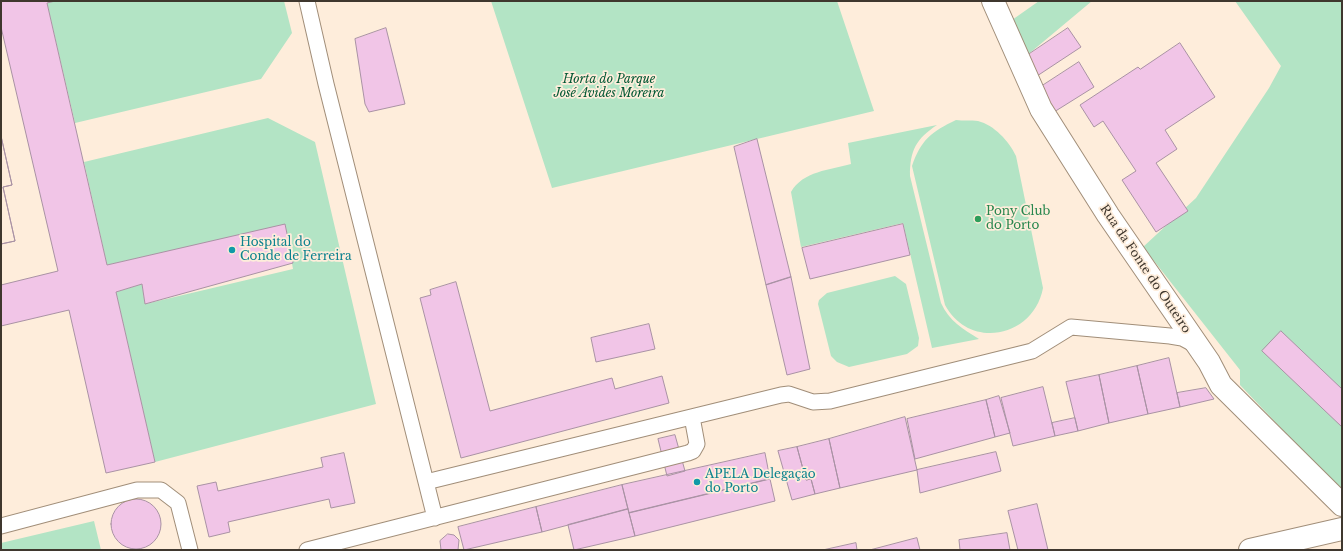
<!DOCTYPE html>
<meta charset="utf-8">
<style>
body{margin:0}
#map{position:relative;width:1343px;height:551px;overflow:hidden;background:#feeddb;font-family:"Libre Baskerville",serif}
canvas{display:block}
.frame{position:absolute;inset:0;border:2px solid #3f372e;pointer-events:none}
</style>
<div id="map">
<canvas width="1343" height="551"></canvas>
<div class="frame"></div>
</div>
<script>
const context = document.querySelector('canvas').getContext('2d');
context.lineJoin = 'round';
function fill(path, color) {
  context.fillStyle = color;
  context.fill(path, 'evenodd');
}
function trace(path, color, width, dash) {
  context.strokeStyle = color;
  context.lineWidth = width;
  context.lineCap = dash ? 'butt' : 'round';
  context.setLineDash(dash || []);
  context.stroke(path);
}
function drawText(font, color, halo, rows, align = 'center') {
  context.font = font + ' "Libre Baskerville",serif';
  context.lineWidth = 3.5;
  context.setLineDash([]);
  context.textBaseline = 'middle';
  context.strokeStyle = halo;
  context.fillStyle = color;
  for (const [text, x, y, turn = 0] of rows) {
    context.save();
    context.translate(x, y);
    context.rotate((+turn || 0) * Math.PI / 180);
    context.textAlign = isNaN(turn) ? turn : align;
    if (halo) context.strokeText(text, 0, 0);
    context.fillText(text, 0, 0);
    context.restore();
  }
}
fill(new Path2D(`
 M 55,1 L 284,1 L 292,33 L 261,79 L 75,123 L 47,3 Z
 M 491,1 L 837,1 L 874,111 L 552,188 Z
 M 1039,1 L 1092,1 L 1025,57 L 1012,20 Z
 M 1235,1 L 1342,1 L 1342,492 L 1240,385 L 1240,370 L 1143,247 L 1196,198 L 1269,88 L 1281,66 Z
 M 268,118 L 315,142 L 376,404 L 155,462 L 116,292 L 142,284 L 145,304 L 293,269 L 285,225 L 107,265 L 84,162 Z
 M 956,120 C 963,121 971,120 978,121 C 994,125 1009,141 1016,156 L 1043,288 C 1034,337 970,351 945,305 L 912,166 C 921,140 931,132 956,120 Z
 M 937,125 C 916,139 910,150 910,176 L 941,303 C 949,321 963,329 979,339 L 932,348 L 903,223 L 801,247 L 791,192 C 803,171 830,170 851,164 L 848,143 Z
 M 895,276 L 906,284 L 919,338 L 918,346 L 907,354 L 849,367 L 837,362 L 831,356 L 818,304 L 819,300 L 827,293 Z
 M 94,521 L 101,550 L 1,550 L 1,543 Z`), '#b3e4c5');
const building = new Path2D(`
 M 1,1 L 55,1 L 47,3 L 107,265 L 285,224 L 293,263 L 145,304 L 142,284 L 116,292 L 155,462 L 106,473 L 69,310 L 1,326 L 1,285 L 58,271 L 1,27 Z
 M 386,28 L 405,104 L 369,112 L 365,104 L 355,39 Z
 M 1068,28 L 1081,47 L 1037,76 L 1025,57 Z
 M 1180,43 L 1215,97 L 1165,130 L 1177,149 L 1156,163 L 1188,211 L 1156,232 L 1122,180 L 1136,171 L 1103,121 L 1094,127 L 1080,105 L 1138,67 L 1140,69 Z
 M 1079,62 L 1094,87 L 1054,112 L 1039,88 Z
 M 1,136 L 12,185 L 3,187 L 15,241 L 1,244 Z
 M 1,136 L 12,185 L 3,187 L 15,241 L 1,244 Z
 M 757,139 L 791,277 L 766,285 L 734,147 Z
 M 903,224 L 910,255 L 810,279 L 802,248 Z
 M 791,277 L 810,369 L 787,375 L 766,285 Z
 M 456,282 L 490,411 L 612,378 L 615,389 L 662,376 L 669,403 L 461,458 L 420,298 L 431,295 L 430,290 Z
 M 649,324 L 655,349 L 596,362 L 591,338 Z
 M 1281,331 L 1342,389 L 1342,427 L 1262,351 Z
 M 1169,358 L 1180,407 L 1148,414 L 1137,366 Z
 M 1137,366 L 1148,414 L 1109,423 L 1099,375 Z
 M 1099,375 L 1109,423 L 1078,431 L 1066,382 Z
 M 1043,387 L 1055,436 L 1013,446 L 1001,398 Z
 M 1206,388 L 1214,399 L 1180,407 L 1177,393 Z
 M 999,396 L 1010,433 L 995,437 L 986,400 Z
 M 986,400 L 995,437 L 915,459 L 907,419 Z
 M 905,417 L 917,470 L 840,488 L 829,439 Z
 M 1075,418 L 1078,431 L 1055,436 L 1052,423 Z
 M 675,435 L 685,471 L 667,476 L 658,439 Z
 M 829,439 L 840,488 L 815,494 L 811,479 L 806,480 L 797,447 Z
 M 797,447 L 806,480 L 811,479 L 815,494 L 792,500 L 778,451 Z
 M 996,452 L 1001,471 L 920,493 L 917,470 Z
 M 344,453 L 355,503 L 331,508 L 329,499 L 228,522 L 230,532 L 209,537 L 197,486 L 216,482 L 218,491 L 323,467 L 321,458 Z
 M 765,453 L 770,479 L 629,513 L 622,485 Z
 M 770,479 L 775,501 L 635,536 L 629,513 Z
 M 622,485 L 628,509 L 542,532 L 536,507 Z
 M111 524a25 25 0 1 1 50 0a25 25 0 1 1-50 0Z
 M 1037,504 L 1048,550 L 1018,550 L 1008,511 Z
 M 536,507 L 542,532 L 464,550 L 458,527 Z
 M 628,509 L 635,536 L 574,550 L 568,525 Z
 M 1007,533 L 1010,550 L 960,550 L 959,540 Z
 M 448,534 L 454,535 L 459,540 L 458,550 L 441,550 L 440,541 Z
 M 917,538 L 920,550 L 870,550 Z
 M 856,543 L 857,550 L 823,550 Z`);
fill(building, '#f1c5e7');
trace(building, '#a992a4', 1);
const lane = new Path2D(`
 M 307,1 L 326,84 L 426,482
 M 435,518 L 426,482 L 781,395 L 789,394 L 813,402 L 830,401 L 1032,351 L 1071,327 L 1170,336 L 1182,338 L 1197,346
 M 1,526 L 137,490 L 161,490 L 178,503 L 190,550
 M 307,550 L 688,453 L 693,451 L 697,444 L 692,417`);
const street = new Path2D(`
 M 993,1 L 1041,109 L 1108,215 L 1209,362 L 1221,385 L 1342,505
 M 1250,550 L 1342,529`);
trace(lane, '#a18e79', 17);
trace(street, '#a18e79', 24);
trace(lane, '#fff', 15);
trace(street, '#fff', 22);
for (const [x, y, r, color] of [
 [978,219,4,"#2e9e5b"],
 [232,250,4,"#0f9aa8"],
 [697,482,4,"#0f9aa8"]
]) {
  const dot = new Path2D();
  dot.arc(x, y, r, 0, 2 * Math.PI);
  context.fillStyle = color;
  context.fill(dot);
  trace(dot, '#feeddb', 1.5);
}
drawText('italic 12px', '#005733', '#feeddb', [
 ["Horta do Parque",609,80],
 ["José Avides Moreira",609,94]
]);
drawText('12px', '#27864d', '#feeddb', [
 ["Pony Club",986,212],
 ["do Porto",986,226]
], 'left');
drawText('12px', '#0d838f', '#feeddb', [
 ["Hospital do",240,243],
 ["Conde de Ferreira",240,257],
 ["APELA Delegação",705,475],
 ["do Porto",705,489]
], 'left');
drawText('12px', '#3f372e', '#feeddb', [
 ["Rua da Fonte do Outeiro",1145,269,56]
]);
</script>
